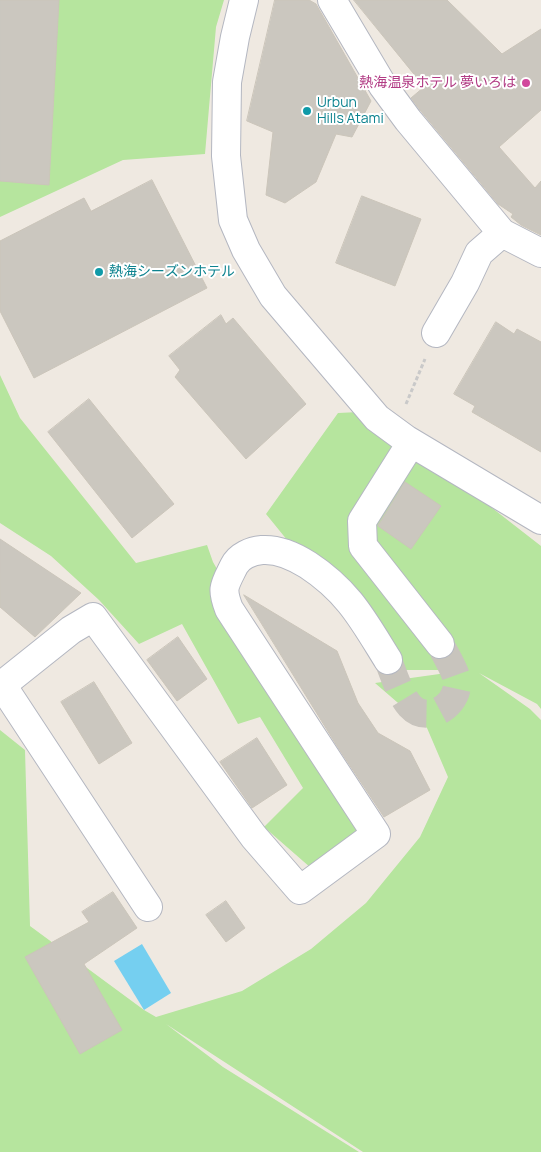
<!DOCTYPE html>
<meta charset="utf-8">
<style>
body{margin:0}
canvas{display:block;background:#efe9e1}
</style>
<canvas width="541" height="1152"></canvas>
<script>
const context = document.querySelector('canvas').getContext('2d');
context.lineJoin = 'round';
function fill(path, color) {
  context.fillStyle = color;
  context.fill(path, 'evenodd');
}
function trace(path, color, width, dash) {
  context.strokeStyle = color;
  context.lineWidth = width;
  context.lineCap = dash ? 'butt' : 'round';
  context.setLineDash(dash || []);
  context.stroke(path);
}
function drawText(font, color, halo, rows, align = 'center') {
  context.font = font + ' Manrope,"Noto Sans JP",sans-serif';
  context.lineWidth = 4;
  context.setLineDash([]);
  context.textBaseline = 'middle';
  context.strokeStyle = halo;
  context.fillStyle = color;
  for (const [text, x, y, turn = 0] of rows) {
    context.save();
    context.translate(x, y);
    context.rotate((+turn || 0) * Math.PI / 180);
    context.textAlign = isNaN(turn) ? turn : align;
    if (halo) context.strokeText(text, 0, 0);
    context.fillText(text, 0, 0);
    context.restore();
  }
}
fill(new Path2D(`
 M 0,0 L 224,0 L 216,27 L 205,154 L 123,160 L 0,217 Z
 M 0,375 L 20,418 L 136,563 L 207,545 L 213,562 L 374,845 L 311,868 L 264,827 L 303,788 L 260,717 L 238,724 L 182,624 L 139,644 L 99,600 L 51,556 L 0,523 Z
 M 359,412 L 451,476 L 541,546 L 541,709 L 537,704 L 479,673 L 530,709 L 541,720 L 541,1152 L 363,1152 L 166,1024 L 223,1067 L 359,1152 L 0,1152 L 0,730 L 25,750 L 30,926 L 144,1010 L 156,1017 L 242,991 L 311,949 L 366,903 L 420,837 L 448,777 L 427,728 L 375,683 L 468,670 L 380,670 L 322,583 L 266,514 L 338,413 Z`), '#b6e59e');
fill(new Path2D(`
 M 142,944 L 171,993 L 144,1010 L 114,961 Z`), '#75cff0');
const building = new Path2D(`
 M 0,0 L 59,0 L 49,185 L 0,181 Z
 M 275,0 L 309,0 L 316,4 L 371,101 L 352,137 L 336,134 L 316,182 L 285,203 L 266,195 L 273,132 L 247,121 Z
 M 354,0 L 447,0 L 502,54 L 541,29 L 541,110 L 499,147 L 535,188 L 541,181 L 541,235 L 521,225 L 511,217 L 513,214 L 498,204 L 420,110 L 411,98 L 424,87 Z
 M 152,180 L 207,288 L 34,378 L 0,311 L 0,241 L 84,198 L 91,211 Z
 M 362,196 L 421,219 L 395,286 L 336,263 Z
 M 221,315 L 226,324 L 233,318 L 306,404 L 246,459 L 175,377 L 180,370 L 169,356 Z
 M 496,322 L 514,334 L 517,329 L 541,342 L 541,452 L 472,412 L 475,406 L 454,394 Z
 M 89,399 L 174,504 L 132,538 L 48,432 Z
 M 405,482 L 441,506 L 411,549 L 378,526 Z
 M 0,539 L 81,593 L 35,637 L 0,607 Z
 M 244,595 L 337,651 L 358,703 L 378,733 L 410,751 L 430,790 L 384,817 L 337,746 Z
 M 178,637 L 207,679 L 177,701 L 147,660 Z
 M 94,682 L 132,743 L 99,764 L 61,702 Z
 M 257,738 L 287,785 L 252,808 L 220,762 Z
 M 113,892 L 137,928 L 84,964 L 122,1030 L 80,1054 L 25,957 L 89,922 L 82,912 Z
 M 226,901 L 245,928 L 226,942 L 206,915 Z`);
fill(building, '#cbc7bf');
trace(building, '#cbc5ba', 1);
trace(new Path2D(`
 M 388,660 C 393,673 400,695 410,706 C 428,726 460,704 457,680 C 455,670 445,654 440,644`), '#c8c4bd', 28, [28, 14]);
const minor = new Path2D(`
 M 332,0 L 383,86 L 408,120 L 502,233 L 541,253
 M 436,333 L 465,283 L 479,253 L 502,233
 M 411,443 L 362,521 L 363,546 L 440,644
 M 148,907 L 2,685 L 71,630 L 93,617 L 254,837 L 300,890 L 376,834 L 229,609 C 221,588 224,586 234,566 C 239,556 251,551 262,550 C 278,549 294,556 308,565 C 349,592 363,620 388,660`);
const tertiary = new Path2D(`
 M 244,0 L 235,37 L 227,82 L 226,156 L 233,220 L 246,250 L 273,296 L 377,418 L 407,440 L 541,520`);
trace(minor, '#b4b7c1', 30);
trace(tertiary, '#b4b7c1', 30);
trace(new Path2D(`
 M 406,404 L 425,359`), '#c9c9c9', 3, [4, 2.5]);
trace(minor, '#fff', 28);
trace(tertiary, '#fff', 28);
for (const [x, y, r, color] of [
 [526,83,5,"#d1479c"],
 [307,111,5,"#0f9aa8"],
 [99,272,5,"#0f9aa8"]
]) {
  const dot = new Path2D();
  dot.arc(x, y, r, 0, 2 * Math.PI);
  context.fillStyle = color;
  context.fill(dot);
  trace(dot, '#fff', 2);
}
drawText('14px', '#b23c85', '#fff', [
 ["熱海温泉ホテル 夢いろは",516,83]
], 'right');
drawText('14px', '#0d838f', '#fff', [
 ["Urbun",317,103],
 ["Hills Atami",317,119],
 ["熱海シーズンホテル",109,272]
], 'left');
</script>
